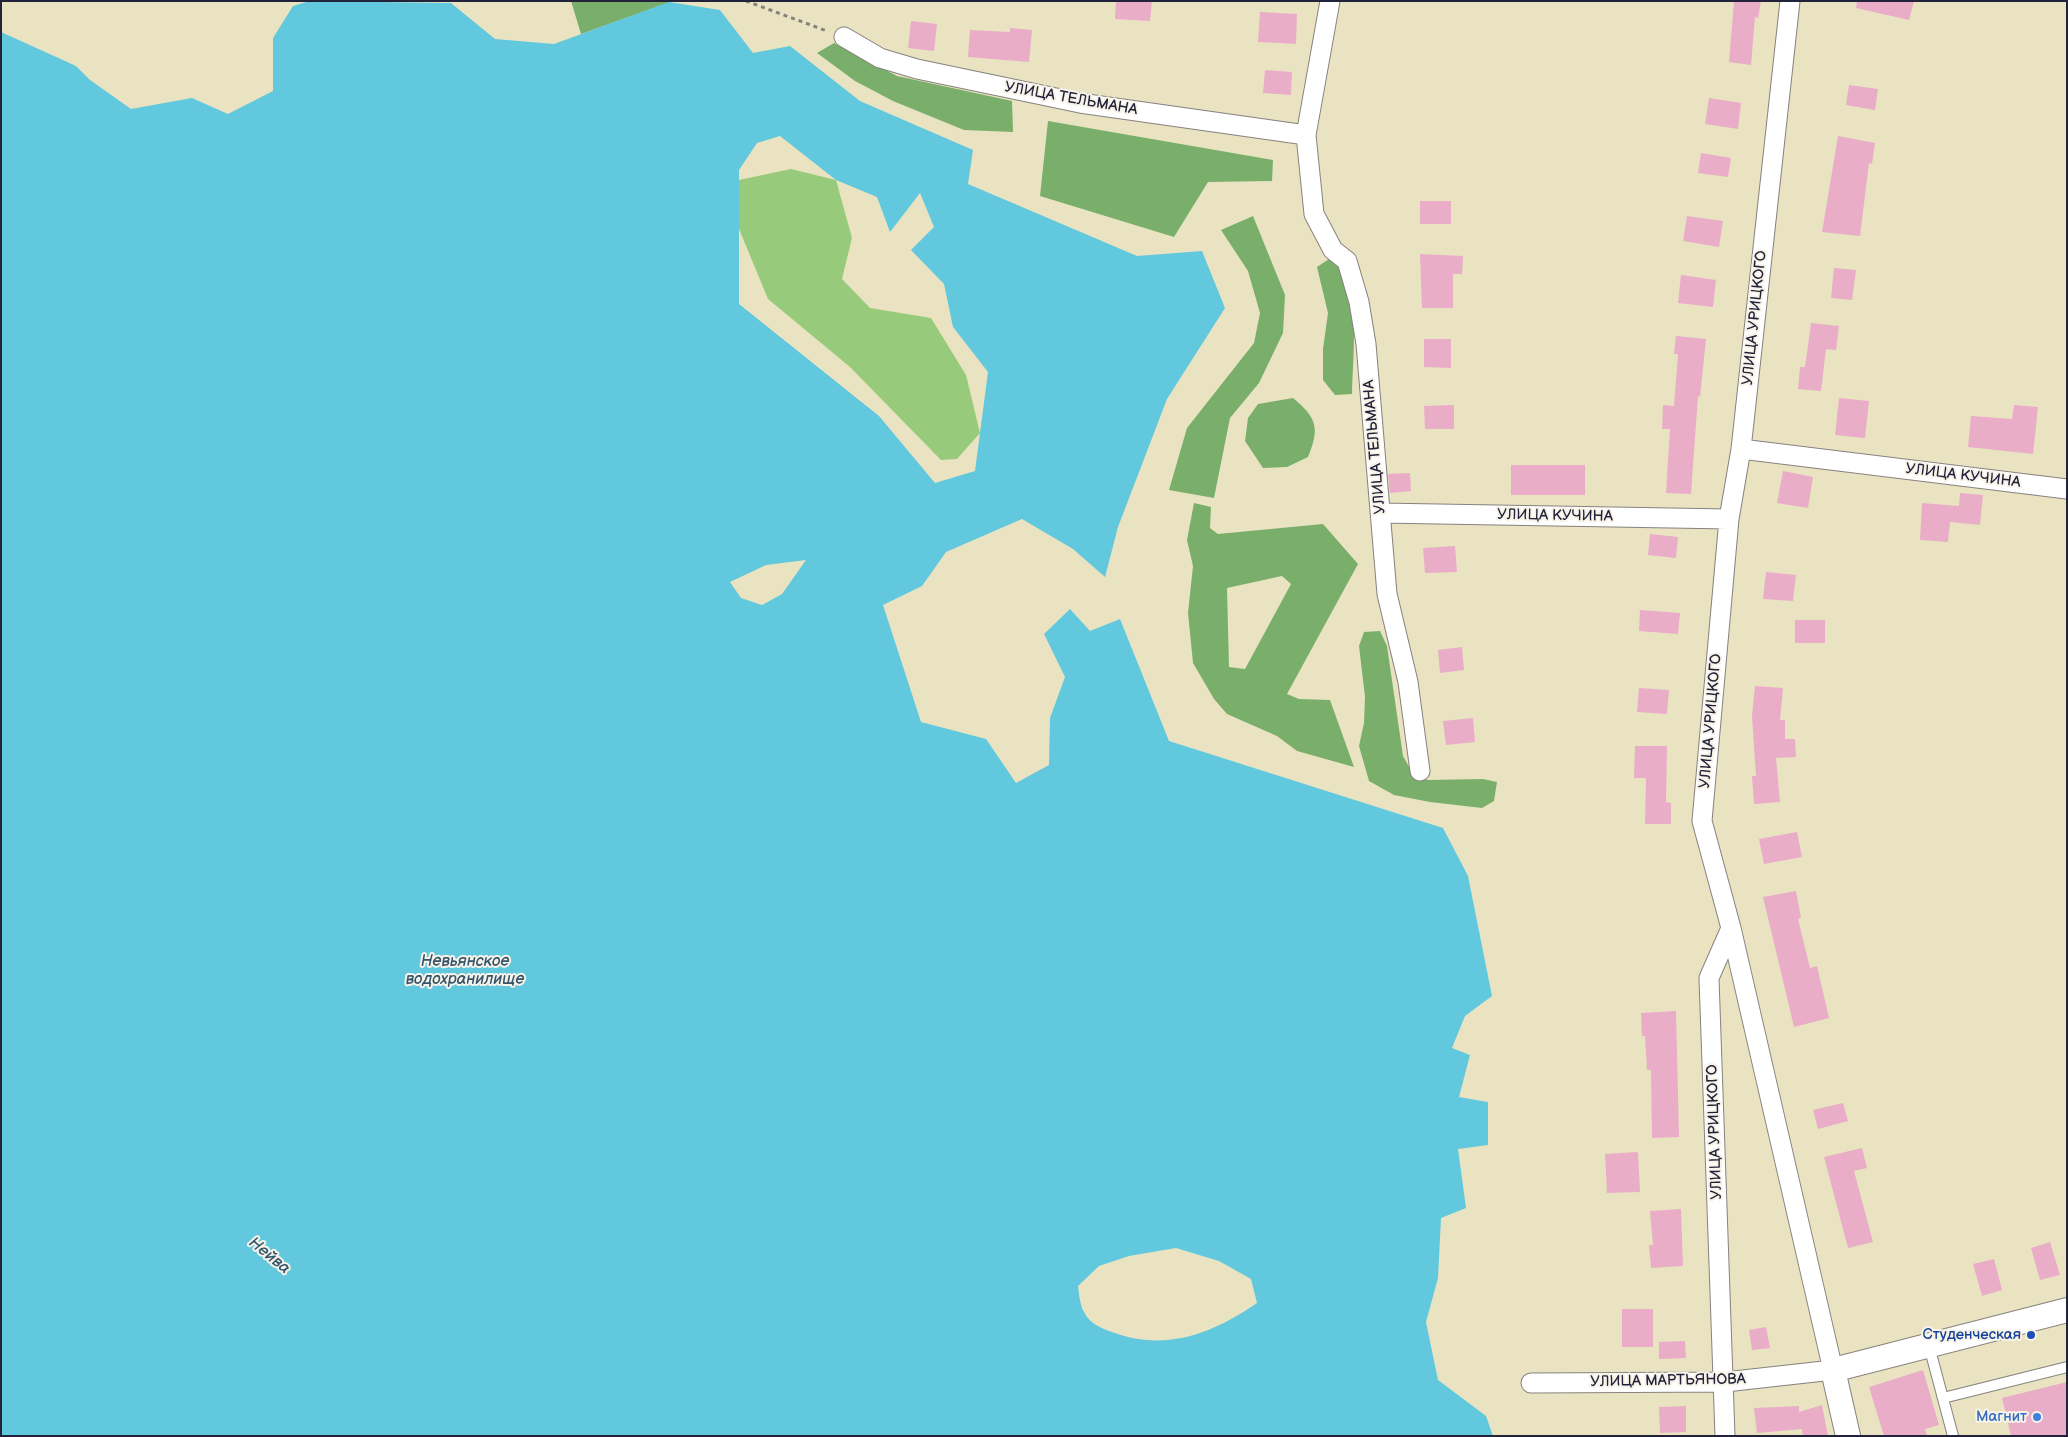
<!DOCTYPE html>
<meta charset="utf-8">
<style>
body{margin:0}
#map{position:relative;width:2068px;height:1437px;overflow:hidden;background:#eae3c2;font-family:"Balsamiq Sans",sans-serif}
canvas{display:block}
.frame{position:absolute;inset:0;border:2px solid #22223b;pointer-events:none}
</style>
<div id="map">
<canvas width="2068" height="1437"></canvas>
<div class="frame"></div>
</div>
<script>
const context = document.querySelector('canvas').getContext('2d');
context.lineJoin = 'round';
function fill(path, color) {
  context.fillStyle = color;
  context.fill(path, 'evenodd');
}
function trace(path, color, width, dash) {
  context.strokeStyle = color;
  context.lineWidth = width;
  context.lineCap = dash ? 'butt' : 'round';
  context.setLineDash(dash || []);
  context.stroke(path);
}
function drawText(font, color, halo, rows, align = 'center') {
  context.font = font + ' "Balsamiq Sans",sans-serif';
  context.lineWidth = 4;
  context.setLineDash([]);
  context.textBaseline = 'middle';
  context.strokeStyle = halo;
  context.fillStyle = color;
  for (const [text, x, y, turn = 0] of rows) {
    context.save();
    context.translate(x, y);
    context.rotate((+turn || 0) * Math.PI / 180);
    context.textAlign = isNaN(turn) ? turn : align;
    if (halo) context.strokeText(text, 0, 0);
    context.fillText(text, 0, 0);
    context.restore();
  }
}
fill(new Path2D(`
 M 791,169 L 836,180 L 852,238 L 842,279 L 870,308 L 931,318 L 966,375 L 980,433 L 957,459 L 941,460 L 850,367 L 768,299 L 739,229 L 739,180 Z`), '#97cb7b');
fill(new Path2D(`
 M 571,1 L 673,1 L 581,34 Z
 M 834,43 L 897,76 L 1012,101 L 1013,132 L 964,130 L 893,101 L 855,81 L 817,53 Z
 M 1048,121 L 1273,160 L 1272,181 L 1208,182 L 1174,237 L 1040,196 Z
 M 1253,216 L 1285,295 L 1283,333 L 1259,383 L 1230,418 L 1214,498 L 1169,490 L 1187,428 L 1254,343 L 1260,313 L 1248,271 L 1221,230 Z
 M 1335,255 C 1339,262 1345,271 1347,279 C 1358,315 1353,357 1352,394 L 1335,395 L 1323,380 L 1323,349 L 1328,313 L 1317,267 Z
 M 1293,398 C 1317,418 1320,428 1308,457 L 1287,467 L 1263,468 L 1245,441 L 1248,418 L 1258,404 Z
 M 1194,503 L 1211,507 L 1210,528 L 1218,534 L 1323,524 L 1358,564 L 1287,694 L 1299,699 L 1330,700 L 1354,767 L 1297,751 L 1277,736 L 1227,714 L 1214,699 L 1193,663 L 1188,613 L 1193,566 L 1187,540 ZM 1282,576 L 1291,584 L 1245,669 L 1229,667 L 1227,588 Z
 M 1380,631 L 1387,646 L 1403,756 L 1413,774 L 1428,780 L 1483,779 L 1497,782 L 1494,801 L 1482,808 L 1430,802 L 1394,795 L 1369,781 L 1359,746 L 1364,723 L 1365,697 L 1359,646 L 1364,632 Z`), '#79af6b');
fill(new Path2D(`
 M 310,1 L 451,3 L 495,39 L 554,44 L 669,2 L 720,10 L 753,53 L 790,46 L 860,101 L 973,150 L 968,184 L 1137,256 L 1202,251 L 1225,308 L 1167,399 L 1118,527 L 1105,577 L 1073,549 L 1022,519 L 946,552 L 922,586 L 883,605 L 921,722 L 986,739 L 1016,783 L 1049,765 L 1050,718 L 1065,677 L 1044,634 L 1070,609 L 1090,631 L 1120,619 L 1169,741 L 1443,828 L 1468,876 L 1492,996 L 1465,1016 L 1452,1048 L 1470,1055 L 1459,1097 L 1488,1102 L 1488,1145 L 1458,1149 L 1466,1208 L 1441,1218 L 1438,1278 L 1426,1322 L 1438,1380 L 1486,1416 L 1493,1436 L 1,1436 L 1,32 L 76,66 L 90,80 L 131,109 L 192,98 L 228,114 L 273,91 L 273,38 L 293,6 ZM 780,136 L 836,180 L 877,197 L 890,232 L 920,193 L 934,227 L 911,250 L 944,284 L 953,327 L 988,372 L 975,471 L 935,483 L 879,416 L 739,304 L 739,170 L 757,143 ZM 806,560 L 782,594 L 762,605 L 741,598 L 730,582 L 766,565 ZM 1176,1248 L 1219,1261 L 1251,1279 L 1257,1303 C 1212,1334 1165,1352 1112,1332 C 1101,1328 1090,1324 1084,1312 C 1080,1305 1079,1294 1078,1286 L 1099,1266 L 1129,1256 Z`), '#61c8de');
fill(new Path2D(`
 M 1116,1 L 1152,1 L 1150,21 L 1115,19 Z
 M 1734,1 L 1761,1 L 1758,18 L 1755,17 L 1751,65 L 1729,62 Z
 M 1857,1 L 1914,1 L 1909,20 L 1856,8 Z
 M 1260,12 L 1297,14 L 1296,44 L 1258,42 Z
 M 911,21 L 937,24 L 934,51 L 908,48 Z
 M 1010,28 L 1032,30 L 1029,62 L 968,57 L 970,30 L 1010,32 Z
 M 1265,70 L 1292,72 L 1291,95 L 1263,93 Z
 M 1849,85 L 1878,89 L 1875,110 L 1846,105 Z
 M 1709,98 L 1741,103 L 1738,129 L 1705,124 Z
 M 1838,136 L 1875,143 L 1872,164 L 1869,163 L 1860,236 L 1822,232 Z
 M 1701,153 L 1731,158 L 1728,177 L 1698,173 Z
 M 1420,201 L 1451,201 L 1451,224 L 1420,224 Z
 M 1687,216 L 1723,221 L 1719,247 L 1683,241 Z
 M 1420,254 L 1463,256 L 1462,274 L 1453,274 L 1453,308 L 1422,308 Z
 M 1834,268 L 1856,270 L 1852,300 L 1831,298 Z
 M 1681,275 L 1716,280 L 1713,307 L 1678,303 Z
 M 1811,323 L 1839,326 L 1836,350 L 1826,349 L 1821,391 L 1798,389 L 1800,367 L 1805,367 Z
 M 1676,336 L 1706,339 L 1700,397 L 1698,396 L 1691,494 L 1666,493 L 1670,429 L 1662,429 L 1663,405 L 1674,406 L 1678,354 L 1674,354 Z
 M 1424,339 L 1451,339 L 1451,368 L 1424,367 Z
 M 1839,398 L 1869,401 L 1865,438 L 1835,435 Z
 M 1454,405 L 1454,429 L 1425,429 L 1424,406 Z
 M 2014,405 L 2038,407 L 2033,454 L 1968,447 L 1971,416 L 2012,419 Z
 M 1511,465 L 1585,465 L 1585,495 L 1511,495 Z
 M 1783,471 L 1813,477 L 1808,508 L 1777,503 Z
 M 1410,473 L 1411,491 L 1390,493 L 1388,474 Z
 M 1960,493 L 1983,495 L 1980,525 L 1950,522 L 1948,542 L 1920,540 L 1922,503 L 1959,506 Z
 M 1650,534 L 1678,537 L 1676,558 L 1648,555 Z
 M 1455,546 L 1457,572 L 1425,573 L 1423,548 Z
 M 1766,572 L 1796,575 L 1793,601 L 1763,599 Z
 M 1640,610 L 1680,613 L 1678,634 L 1639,631 Z
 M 1795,620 L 1825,620 L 1825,643 L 1795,643 Z
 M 1462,647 L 1464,670 L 1440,673 L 1438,650 Z
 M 1755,686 L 1783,688 L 1780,720 L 1785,720 L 1785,739 L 1795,739 L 1796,757 L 1776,758 L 1780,802 L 1754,804 L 1752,776 L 1756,776 L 1752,716 Z
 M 1639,688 L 1669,690 L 1667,714 L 1637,712 Z
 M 1473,718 L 1475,742 L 1446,745 L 1443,721 Z
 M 1635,746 L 1667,746 L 1666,802 L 1671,803 L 1671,824 L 1645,824 L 1646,778 L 1634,778 Z
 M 1797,832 L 1802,857 L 1764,864 L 1759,839 Z
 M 1796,891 L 1801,918 L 1798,919 L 1810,968 L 1817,966 L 1829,1018 L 1794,1027 L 1763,897 Z
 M 1676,1011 L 1679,1137 L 1652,1138 L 1651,1070 L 1647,1070 L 1645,1036 L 1642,1036 L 1641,1013 Z
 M 1843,1103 L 1848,1121 L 1818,1129 L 1813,1110 Z
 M 1862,1148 L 1867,1168 L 1854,1171 L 1873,1242 L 1848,1248 L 1824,1157 Z
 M 1638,1152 L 1640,1192 L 1607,1193 L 1605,1154 Z
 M 1681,1209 L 1683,1266 L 1651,1268 L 1649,1245 L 1653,1245 L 1650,1211 Z
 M 2050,1242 L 2060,1275 L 2040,1280 L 2031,1248 Z
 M 1994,1259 L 2002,1290 L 1982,1296 L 1973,1264 Z
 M 1622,1309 L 1653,1309 L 1653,1347 L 1622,1347 Z
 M 1766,1327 L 1770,1348 L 1752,1350 L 1749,1330 Z
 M 1685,1341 L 1686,1358 L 1659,1359 L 1659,1342 Z
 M 1923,1370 L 1939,1425 L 1925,1429 L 1927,1436 L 1884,1436 L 1869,1387 Z
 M 2067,1382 L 2067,1436 L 2011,1436 L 2002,1398 Z
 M 1822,1405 L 1828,1436 L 1803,1436 L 1802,1429 L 1757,1433 L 1754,1408 L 1799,1406 L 1799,1412 Z
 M 1686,1406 L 1686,1432 L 1660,1433 L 1659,1407 Z`), '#e9adc8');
const service = new Path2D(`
 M 1929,1346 L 1953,1436
 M 1943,1398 L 2067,1367`);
const minor = new Path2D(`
 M 1330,1 L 1306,135 L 1314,214 L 1333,250 L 1347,261 L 1359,302 L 1366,344 L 1387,594 L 1408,682 L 1420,771
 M 844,37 L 880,58 L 917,69 L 1080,103 L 1306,135
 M 1741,449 L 2067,489
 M 1380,513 L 1729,519
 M 1531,1383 L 1725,1382 L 1833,1370 L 1731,928 L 1702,821 L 1729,519 L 1741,449 L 1790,1
 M 1725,1436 L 1709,978 L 1731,928`);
const tertiary = new Path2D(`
 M 1848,1436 L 1833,1370 L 2067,1310`);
trace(service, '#86827e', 12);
trace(minor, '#86827e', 21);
trace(tertiary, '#86827e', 26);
trace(new Path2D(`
 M 746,1 L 827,31`), '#86827e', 3, [4, 4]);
trace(service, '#fff', 10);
trace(minor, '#fff', 19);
trace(tertiary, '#fff', 24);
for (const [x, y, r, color] of [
 [2031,1335,5,"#1a4fb4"],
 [2037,1417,5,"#3f7fe0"]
]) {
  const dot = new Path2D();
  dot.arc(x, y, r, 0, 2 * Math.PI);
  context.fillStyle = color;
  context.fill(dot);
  trace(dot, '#f7f3e8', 2);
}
drawText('15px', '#22223b', '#f7f3e8', [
 ["УЛИЦА ТЕЛЬМАНА",1071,99,10],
 ["УЛИЦА УРИЦКОГО",1755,318,-84],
 ["УЛИЦА ТЕЛЬМАНА",1375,447,-95],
 ["УЛИЦА КУЧИНА",1963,476,7],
 ["УЛИЦА КУЧИНА",1555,516,1],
 ["УЛИЦА УРИЦКОГО",1711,721,-85],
 ["УЛИЦА УРИЦКОГО",1715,1132,-92],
 ["УЛИЦА МАРТЬЯНОВА",1668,1381,-1]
]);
drawText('15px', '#164399', '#f7f3e8', [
 ["Студенческая",2021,1335]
], 'right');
drawText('15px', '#366cbe', '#f7f3e8', [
 ["Магнит",2027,1417]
], 'right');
drawText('italic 16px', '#35546c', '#f7f3e8', [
 ["Невьянское",465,962],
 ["водохранилище",465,980],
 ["Нейва",269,1256,39]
]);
</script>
